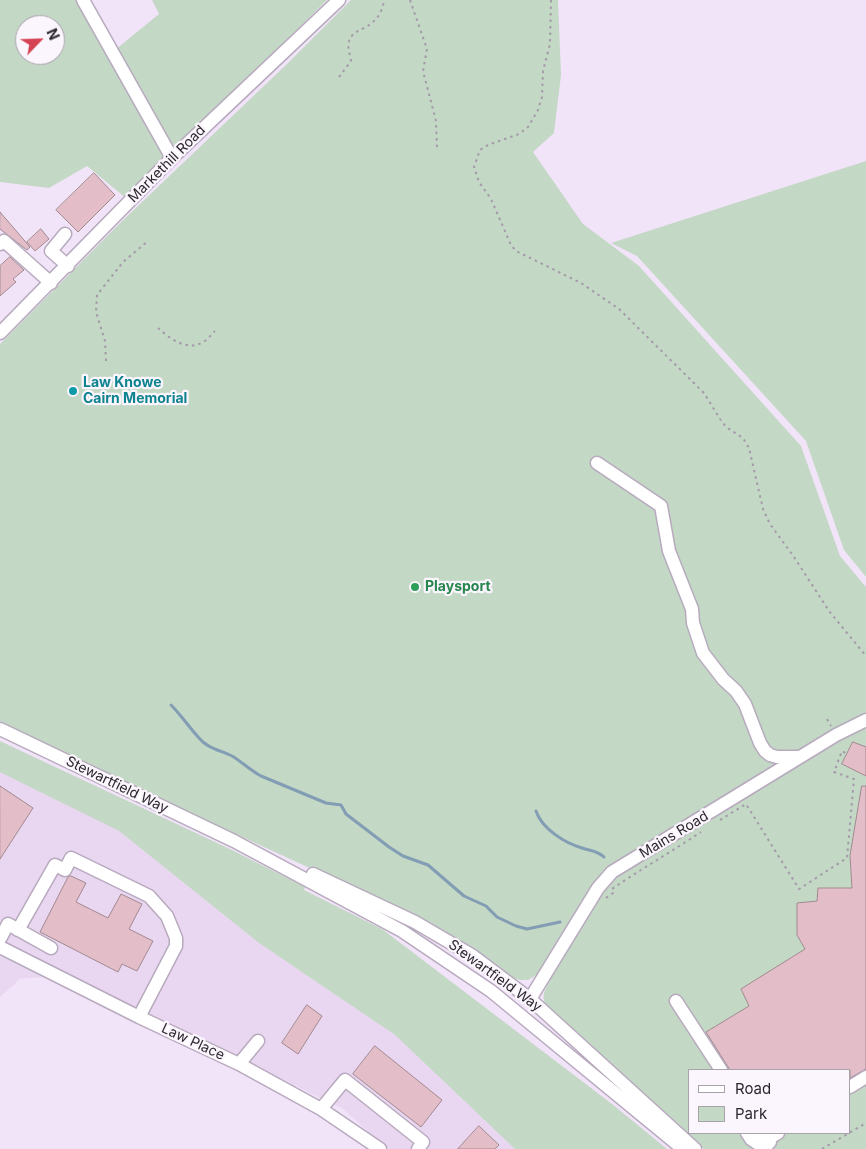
<!DOCTYPE html>
<style>
body{margin:0}
#map{position:relative;width:866px;height:1149px;overflow:hidden;background:#f2e4f8;font-family:Inter,sans-serif}
canvas{display:block}
.legend{position:absolute;left:688px;top:1069px;width:162px;height:65px;box-sizing:border-box;background:#fbf5fd;border:1px solid #a8a2aa;margin:0;padding:6px 9px;list-style:none;font-size:15px;color:#2c262e}
.legend li{display:flex;align-items:center;gap:10px;height:25px}
.legend b{width:25px;border:1px solid #a8a2aa}
.north{position:absolute;left:15px;top:15px;width:50px;height:50px;box-sizing:border-box;background:#fbf5fd;border:1px solid #a8a2aa;border-radius:50%;rotate:66deg;font-size:14px;font-weight:700;line-height:20px;text-align:center;color:#2c262e}
.north::after{content:'';display:block;margin:auto;width:18px;height:22px;background:#d44352;clip-path:polygon(50% 0,100% 100%,50% 72%,0 100%)}
</style>
<div id="map">
<canvas width="866" height="1149"></canvas>
<ul class="legend">
<li><b style="height:6px;background:#fff"></b>Road</li>
<li><b style="height:14px;background:#c3d8c5"></b>Park</li>
</ul>
<div class="north">N</div>
</div>
<script>
const context = document.querySelector('canvas').getContext('2d');
context.lineJoin = 'round';
function fill(path, color) {
  context.fillStyle = color;
  context.fill(path, 'evenodd');
}
function trace(path, color, width, dash) {
  context.strokeStyle = color;
  context.lineWidth = width;
  context.lineCap = dash ? 'butt' : 'round';
  context.setLineDash(dash || []);
  context.stroke(path);
}
function drawText(font, color, halo, rows, align = 'center') {
  context.font = font + ' Inter,sans-serif';
  context.lineWidth = 4.5;
  context.setLineDash([]);
  context.textBaseline = 'middle';
  context.strokeStyle = halo;
  context.fillStyle = color;
  for (const [text, x, y, turn = 0] of rows) {
    context.save();
    context.translate(x, y);
    context.rotate((+turn || 0) * Math.PI / 180);
    context.textAlign = isNaN(turn) ? turn : align;
    if (halo) context.strokeText(text, 0, 0);
    context.fillText(text, 0, 0);
    context.restore();
  }
}
fill(new Path2D(`
 M 0,770 L 119,831 L 259,943 L 395,1035 L 515,1149 L 387,1149 L 343,1109 L 69,975 L 20,979 L 0,997 Z`), '#e9d6f0');
fill(new Path2D(`
 M 0,0 L 76,0 L 164,157 L 155,170 L 127,199 L 87,166 L 49,188 L 0,182 ZM 25,25 L 55,25 L 55,55 L 25,55 Z
 M 152,0 L 327,0 L 172,153 L 115,50 L 159,14 Z
 M 351,0 L 558,0 L 561,75 L 554,133 L 533,152 L 583,224 L 639,266 L 801,446 L 840,556 L 866,587 L 866,1149 L 704,1149 L 548,1009 C 541,998 543,992 550,981 L 540,973 L 528,980 L 520,980 L 511,977 L 477,952 L 403,911 L 125,783 L 0,721 L 0,344 L 120,223 L 287,64 ZM 690,1070 L 850,1070 L 850,1133 L 690,1133 Z
 M 866,161 L 866,577 L 844,550 L 806,441 L 637,256 L 611,243 Z
 M 0,741 L 232,850 L 305,887 L 304,890 L 382,929 L 612,1104 L 667,1149 L 515,1149 L 395,1035 L 259,943 L 119,831 L 0,772 Z`), '#c3d8c5');
trace(new Path2D(`
 M 171,705 C 181,715 189,727 199,738 C 208,749 220,750 232,756 C 242,762 250,770 261,776 L 326,803 L 341,805 L 346,814 L 389,847 L 403,856 L 428,865 L 464,896 L 486,906 L 497,917 L 516,926 L 527,929 L 560,922
 M 536,811 C 542,829 565,843 582,848 C 591,851 598,851 604,857`), '#829db4', 3);
const building = new Path2D(`
 M 94,173 L 115,195 L 78,232 L 56,210 Z
 M 0,212 L 30,247 L 27,250 L 0,229 Z
 M 41,229 L 49,239 L 35,251 L 27,242 Z
 M 10,257 L 24,270 L 13,279 L 16,282 L 0,296 L 0,266 Z
 M 853,742 L 866,747 L 866,776 L 842,764 Z
 M 0,786 L 33,808 L 0,859 Z
 M 862,786 L 866,786 L 866,1069 L 850,1078 L 850,1070 L 730,1070 L 706,1032 L 749,1006 L 741,989 L 805,949 L 797,935 L 797,903 L 817,901 L 818,888 L 852,888 L 850,856 Z
 M 71,876 L 86,883 L 76,902 L 108,918 L 121,894 L 142,904 L 129,929 L 153,941 L 137,971 L 122,964 L 118,972 L 40,932 L 68,877 Z
 M 307,1005 L 322,1016 L 298,1054 L 282,1043 Z
 M 375,1046 L 442,1100 L 421,1127 L 353,1074 Z
 M 479,1126 L 499,1145 L 495,1149 L 458,1149 Z`);
fill(building, '#e3bec9');
trace(building, '#a28a91', 1);
const minor = new Path2D(`
 M 83,0 L 172,158
 M 65,234 L 51,251 L 68,266
 M 0,244 L 4,241 L 51,283
 M 0,333 L 172,158 L 339,0
 M 597,463 L 661,506 L 669,551 L 692,609 L 693,623 L 703,653 L 723,679 L 736,691 L 745,704 L 760,743 L 765,751 L 770,755 L 777,757 L 799,757
 M 0,729 L 234,841 L 402,931 L 491,991 L 683,1149
 M 313,874 L 415,922 L 473,956 L 530,999 L 695,1149
 M 18,930 L 55,865 L 65,870 L 71,858 L 149,896 L 167,916 L 176,938 L 176,946 L 139,1017
 M 0,939 L 8,924 L 51,948
 M 0,947 L 139,1017 L 239,1064 L 321,1109 L 380,1149
 M 530,999 L 598,888 L 612,872 L 836,735 L 866,720
 M 676,1001 L 721,1070
 M 239,1064 L 258,1041
 M 850,1087 L 866,1077
 M 321,1109 L 345,1080 L 423,1142 L 418,1149
 M 747,1133 L 751,1139 L 764,1148 L 770,1142 L 767,1139
 M 761,1133 L 766,1140 L 778,1133`);
trace(minor, '#b8aabe', 15);
trace(new Path2D(`
 M 410,0 L 427,49 L 423,71 L 436,121 L 437,149
 M 551,0 L 550,44 L 543,71 L 542,97 L 538,110 L 528,127 L 519,134 L 488,145 L 480,150 L 474,167 L 479,182 L 491,199 L 511,245 L 516,251 L 581,283 L 619,309 L 704,393 L 720,419 L 726,427 L 743,438 L 749,448 L 763,509 L 770,524 L 794,557 L 829,611 L 866,656
 M 339,77 L 351,61 C 350,54 347,47 349,41 C 353,26 380,31 384,0
 M 158,328 C 169,338 187,352 203,342 C 208,340 211,334 215,331
 M 106,361 L 105,341 L 96,312 L 97,295 L 123,262 L 148,241
 M 827,719 L 831,726
 M 720,820 L 746,804 L 799,889 L 847,858 L 854,779 L 834,772 L 842,751 L 847,754
 M 606,898 L 613,893 L 612,889 C 641,869 671,852 701,832
 M 822,1149 L 866,1123`), '#a49aa9', 2, [2.5, 4]);
trace(minor, '#fff', 12);
for (const [x, y, r, color] of [
 [73,391,5,"#0f9aa8"],
 [415,587,5,"#2e9e5b"]
]) {
  const dot = new Path2D();
  dot.arc(x, y, r, 0, 2 * Math.PI);
  context.fillStyle = color;
  context.fill(dot);
  trace(dot, '#fbf5fd', 2);
}
drawText('14px', '#2c262e', '#fbf5fd', [
 ["Markethill Road",167,164,-45],
 ["Stewartfield Way",117,785,26],
 ["Mains Road",674,835,-31],
 ["Stewartfield Way",495,976,36],
 ["Law Place",193,1042,25]
]);
drawText('bold 14px', '#0d838f', '#fbf5fd', [
 ["Law Knowe",83,383],
 ["Cairn Memorial",83,399]
], 'left');
drawText('bold 14px', '#27864d', '#fbf5fd', [
 ["Playsport",425,587]
], 'left');
</script>
